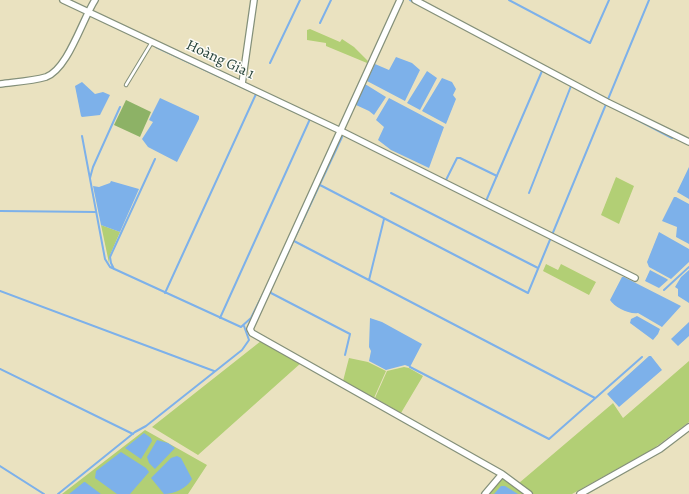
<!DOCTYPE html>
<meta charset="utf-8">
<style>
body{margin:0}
canvas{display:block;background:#eae2c0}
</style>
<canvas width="689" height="494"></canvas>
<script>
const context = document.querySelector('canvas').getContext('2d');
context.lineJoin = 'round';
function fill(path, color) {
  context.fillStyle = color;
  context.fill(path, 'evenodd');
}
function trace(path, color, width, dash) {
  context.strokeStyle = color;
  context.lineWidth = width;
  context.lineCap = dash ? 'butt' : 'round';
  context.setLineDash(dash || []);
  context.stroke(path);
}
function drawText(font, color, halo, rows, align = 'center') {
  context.font = font + ' Alegreya,serif';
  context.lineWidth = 3;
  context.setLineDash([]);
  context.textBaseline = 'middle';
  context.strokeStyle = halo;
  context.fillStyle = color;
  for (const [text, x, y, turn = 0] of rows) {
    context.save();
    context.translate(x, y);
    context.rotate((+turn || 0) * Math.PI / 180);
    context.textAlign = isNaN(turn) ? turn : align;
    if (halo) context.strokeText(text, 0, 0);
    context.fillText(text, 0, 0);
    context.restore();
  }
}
fill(new Path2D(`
 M 310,29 L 340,42 L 342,39 L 354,47 L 368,61 L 367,63 L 326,46 L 326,43 L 307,40 L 307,30 Z
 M 616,177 L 634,186 L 619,224 L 601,215 Z
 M 101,225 L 120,232 L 110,255 L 109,263 Z
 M 546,264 L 558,270 L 561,264 L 596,282 L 589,295 L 543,271 Z
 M 261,341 L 301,363 L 198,455 L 152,427 Z
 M 349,358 L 368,362 L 386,371 L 374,398 L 343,381 Z
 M 689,361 L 689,422 L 653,449 L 572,494 L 533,494 L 519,483 L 612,404 L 613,403 L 623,418 Z
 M 404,367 L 409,368 L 423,376 L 401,413 L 375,398 L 387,371 Z
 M 145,430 L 207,465 L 188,494 L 62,494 Z
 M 501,478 L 504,478 L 526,494 L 488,494 Z`), '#b2cf75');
fill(new Path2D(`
 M 126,100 L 151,112 L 140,137 L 114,125 Z`), '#8db266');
fill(new Path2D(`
 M 396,57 L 412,63 L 420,70 L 405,101 L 367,81 L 375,64 L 389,70 Z
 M 427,71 L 437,78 L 420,110 L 407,103 Z
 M 442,78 L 452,82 L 456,89 L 453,95 L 456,99 L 446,124 L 422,111 Z
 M 82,82 L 95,94 L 103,92 L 110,95 L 100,115 L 82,117 L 81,116 L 75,86 Z
 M 365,84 L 386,97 L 374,115 L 369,111 L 356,105 Z
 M 160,98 L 199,116 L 199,119 L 177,162 L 148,147 L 142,139 L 153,122 L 149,120 Z
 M 389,98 L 444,127 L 429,168 L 391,150 L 378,140 L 384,127 L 376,120 Z
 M 689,167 L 689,199 L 677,192 Z
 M 111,181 L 139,189 L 120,232 L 101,225 L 93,186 L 99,187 L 110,183 Z
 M 674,197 L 676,197 L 689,204 L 689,244 L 676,237 L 677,227 L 662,221 Z
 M 659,232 L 689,249 L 689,262 L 671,279 L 649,267 L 647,262 Z
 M 650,270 L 667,279 L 668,280 L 659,288 L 645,281 Z
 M 689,270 L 689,303 L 678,296 L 678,289 L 675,287 L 681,277 Z
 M 622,277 L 624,277 L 681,306 L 662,327 L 638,313 C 630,315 614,307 610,300 Z
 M 637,316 L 660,329 L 658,334 L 653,340 L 630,323 L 631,319 Z
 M 370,318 L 382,322 L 422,344 L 410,367 L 405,365 L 386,370 L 369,361 L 371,351 L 369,347 Z
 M 689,322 L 689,336 L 678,346 L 671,339 Z
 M 649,356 L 651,356 L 662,370 L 619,407 L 607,394 Z
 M 144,433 L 151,438 L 152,441 L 141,459 L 125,448 Z
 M 157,440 L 168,443 L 175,448 L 155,469 L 149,463 L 147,457 Z
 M 121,452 L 146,468 L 149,472 L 130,494 L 117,494 L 95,478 L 96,471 Z
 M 177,456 L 181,458 L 192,479 C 187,488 174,494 164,494 L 151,478 L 171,458 Z
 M 85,482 L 101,494 L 69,494 L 84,482 Z
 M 501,486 L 505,486 L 518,494 L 494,494 Z`), '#7db1ea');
trace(new Path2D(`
 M 410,0 L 414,2
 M 509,0 L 590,43 L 609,0
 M 320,23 L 331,0
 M 156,47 L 293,111
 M 508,52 L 672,138
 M 270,63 L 300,0
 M 82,136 L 105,259 L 110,267 L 241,327 L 251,318 L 263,294
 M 90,178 L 93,167 L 120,107
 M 446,180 L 457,158 L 460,158 L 497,176
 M 320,185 L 528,293 L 649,0
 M 391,193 L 538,268
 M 529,193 L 571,86
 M 486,201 L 542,71
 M 0,211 L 96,212
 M 294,241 L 595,398
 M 282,265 L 342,137
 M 114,269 L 111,263 L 110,257 L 155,159
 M 369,280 L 384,219
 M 270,290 L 271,293 L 350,334 L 345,355
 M 664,290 L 689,267
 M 0,291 L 214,371
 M 165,293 L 256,94
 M 220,318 L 310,119
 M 410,367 L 549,439 L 642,357
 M 0,369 L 133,434
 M 0,466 L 44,494
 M 58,494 L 135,432 L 146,426 L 242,350 L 249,340 L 244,326`), '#7db1ea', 2);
const service = new Path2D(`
 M 126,85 L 152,42`);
const minor = new Path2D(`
 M 63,0 L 341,131 L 635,278
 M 400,0 L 250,329 L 252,333 L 502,474 L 529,494
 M 415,0 L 607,102 L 689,142
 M 0,84 C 15,82 32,81 46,77 C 68,69 82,20 95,0
 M 242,84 L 254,0
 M 485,494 L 502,474
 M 580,494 L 660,449 L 689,427`);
trace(service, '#84907a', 4.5);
trace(minor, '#84907a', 8);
trace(service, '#fff', 2.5);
trace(minor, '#fff', 5.5);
drawText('15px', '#1f3d34', '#fdfcf7', [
 ["Hoàng Gia 1",220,60,25]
]);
</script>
